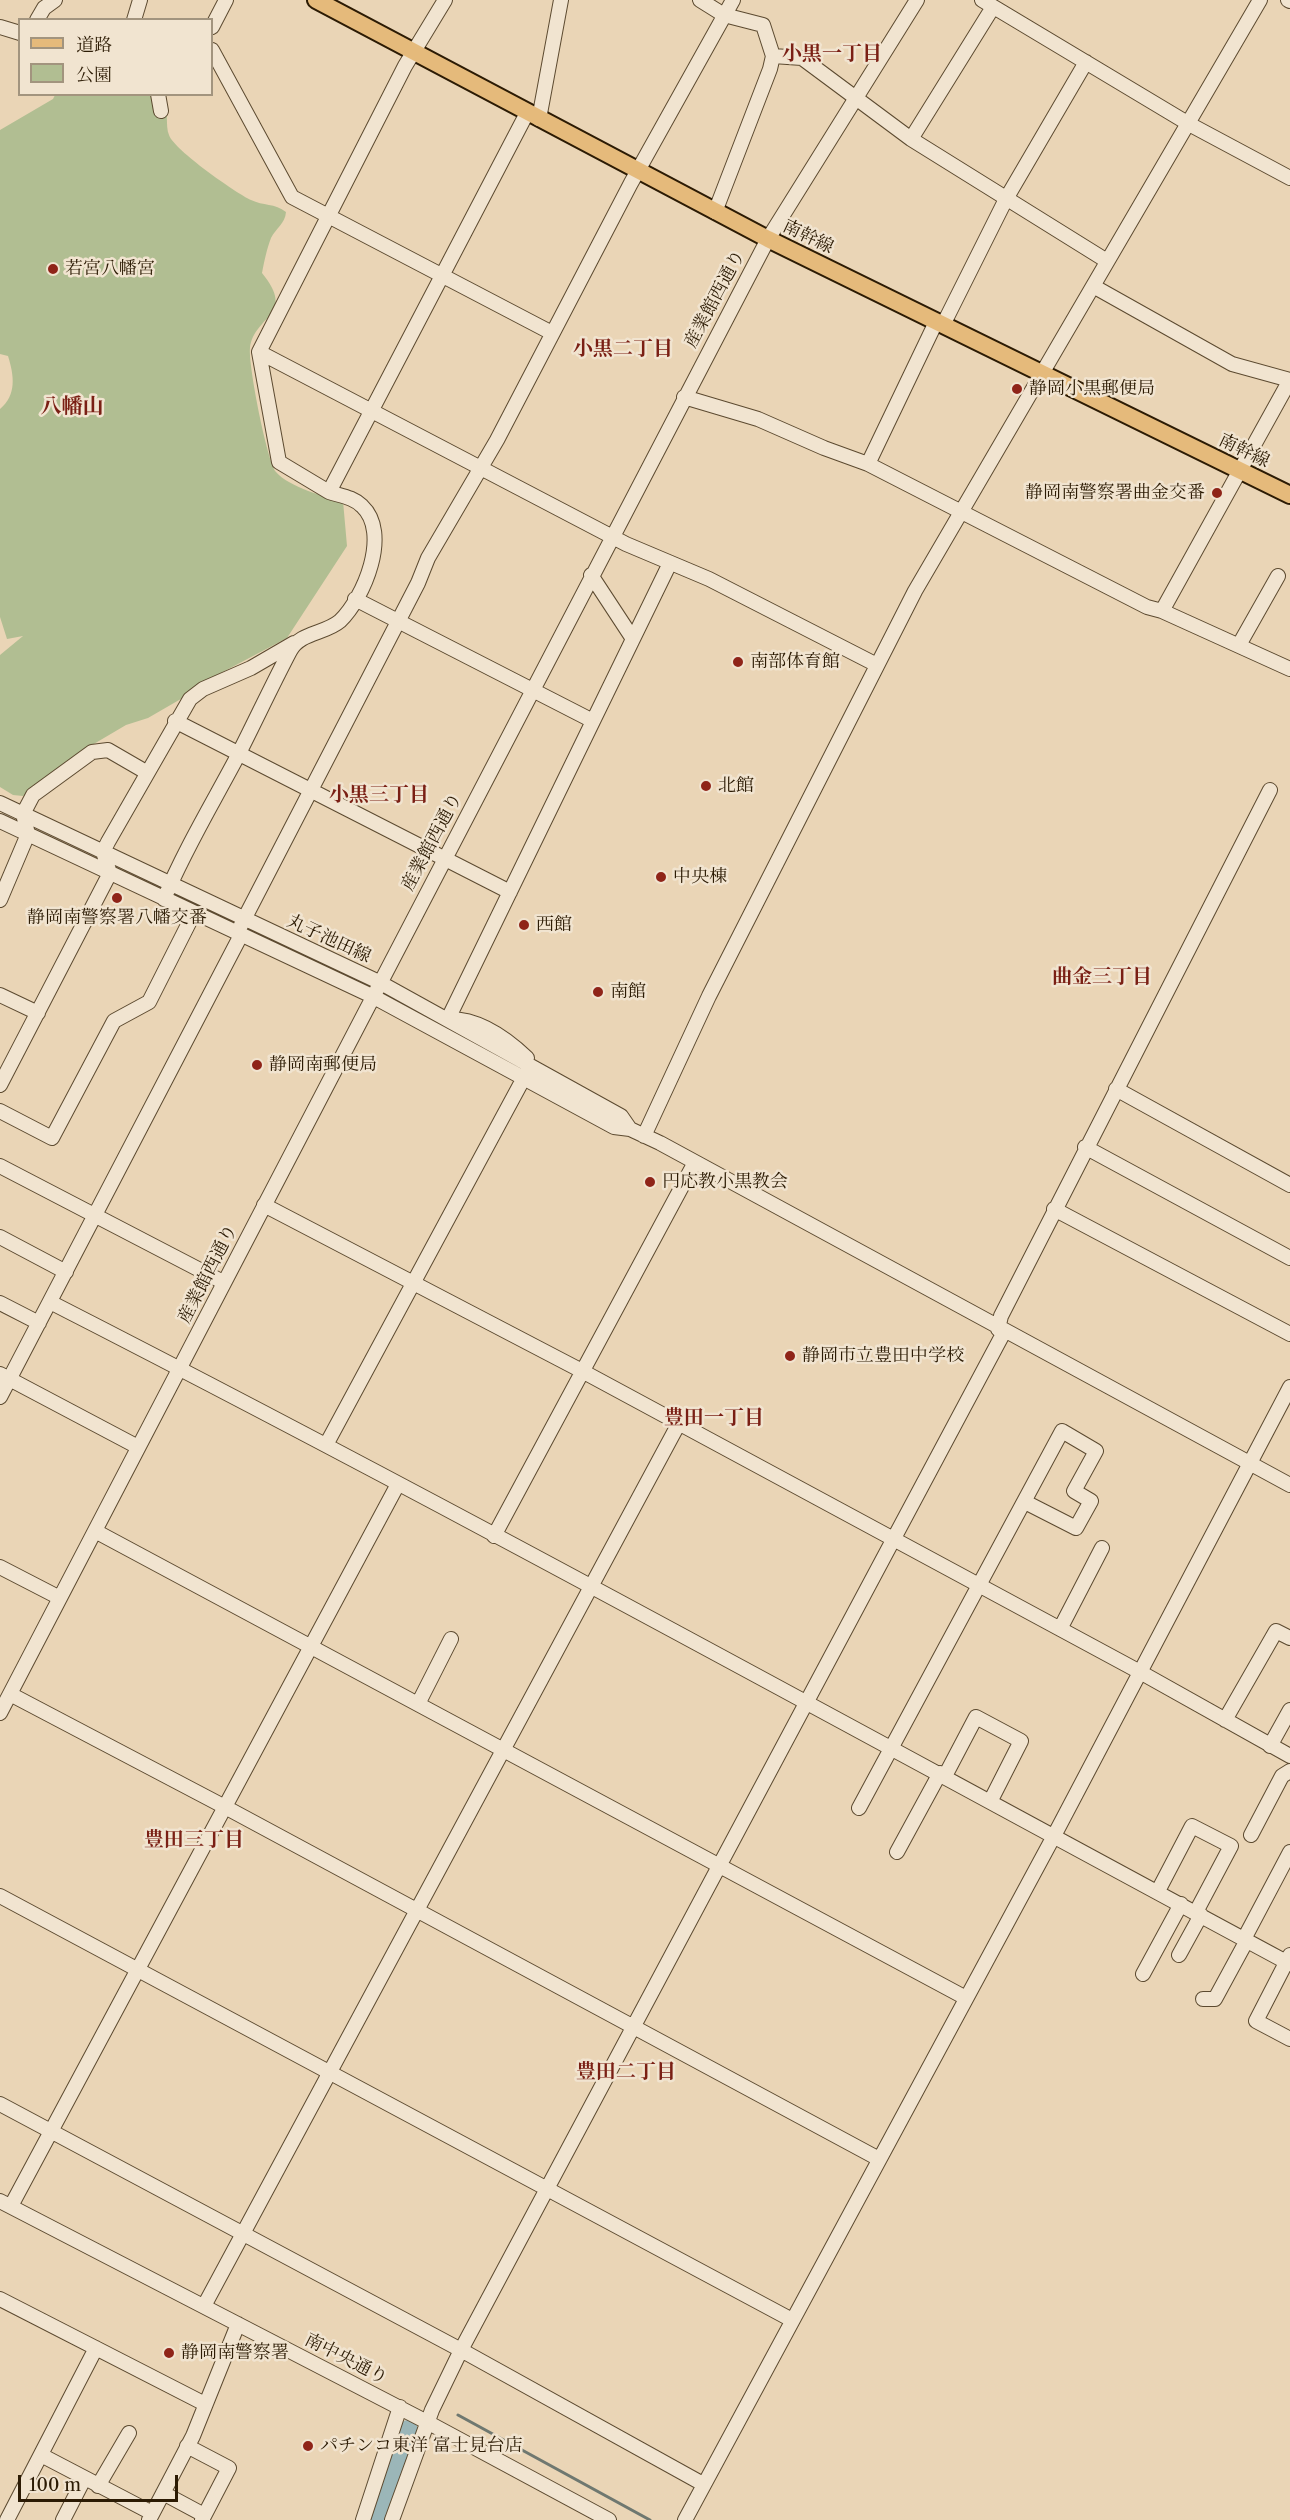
<!DOCTYPE html>
<meta charset="utf-8">
<style>
body{margin:0}
#map{position:relative;width:1290px;height:2520px;overflow:hidden;background:#ead5b6;font-family:"Libre Caslon Text","Noto Serif JP",serif}
canvas{display:block}
.legend{position:absolute;left:18px;top:18px;width:195px;height:78px;box-sizing:border-box;background:#f1e4d0;border:2px solid #a2947e;margin:0;padding:8px 10px;list-style:none;font-size:18px;color:#2c1b04}
.legend li{display:flex;align-items:center;gap:12px;height:30px}
.legend b{width:30px;border:2px solid #a2947e}
.scale{position:absolute;left:18px;top:2475px;width:160px;height:27px;box-sizing:border-box;border:3px solid #2c1b04;border-top:0;padding-left:8px;font-size:18px;line-height:21px;white-space:nowrap;color:#2c1b04;-webkit-text-stroke:4px #f1e4d0;paint-order:stroke}
</style>
<div id="map">
<canvas width="1290" height="2520"></canvas>
<ul class="legend">
<li><b style="height:8px;background:#e5ba7b"></b>道路</li>
<li><b style="height:16px;background:#b1be92"></b>公園</li>
</ul>
<div class="scale">100 m</div>
</div>
<script>
const context = document.querySelector('canvas').getContext('2d');
context.lineJoin = 'round';
function fill(path, color) {
  context.fillStyle = color;
  context.fill(path, 'evenodd');
}
function trace(path, color, width, dash) {
  context.strokeStyle = color;
  context.lineWidth = width;
  context.lineCap = dash ? 'butt' : 'round';
  context.setLineDash(dash || []);
  context.stroke(path);
}
function drawText(font, color, halo, rows, align = 'center') {
  context.font = font + ' "Libre Caslon Text","Noto Serif JP",serif';
  context.lineWidth = 5;
  context.setLineDash([]);
  context.textBaseline = 'middle';
  context.strokeStyle = halo;
  context.fillStyle = color;
  for (const [text, x, y, turn = 0] of rows) {
    context.save();
    context.translate(x, y);
    context.rotate((+turn || 0) * Math.PI / 180);
    context.textAlign = isNaN(turn) ? turn : align;
    if (halo) context.strokeText(text, 0, 0);
    context.fillText(text, 0, 0);
    context.restore();
  }
}
fill(new Path2D(`
 M 55,95 L 164,95 C 169,108 165,126 169,135 C 174,150 236,193 251,200 C 263,206 275,203 286,212 C 285,224 276,228 271,238 C 267,248 264,262 262,273 C 297,316 254,315 250,348 C 248,364 267,461 276,472 C 289,487 325,497 343,501 L 347,546 L 287,638 L 202,683 L 186,696 L 148,718 L 126,725 L 87,748 L 23,796 L 13,795 L 0,787 L 0,655 L 23,636 L 7,639 L 0,617 L 0,409 C 17,395 14,375 8,356 L 0,354 L 0,130 L 53,99 Z`), '#b1be92');
trace(new Path2D(`
 M 458,2415 L 650,2520`), '#6f7870', 3);
trace(new Path2D(`
 M 374,2520 L 408,2430`), '#9bb6b8', 20);
const minor = new Path2D(`
 M 445,0 L 405,66 L 259,352 L 626,544 L 709,579 L 877,665
 M 700,0 L 724,15 L 763,25 L 773,56 L 770,69 L 715,212
 M 982,0 L 1189,124 L 1290,178
 M 1288,0 L 1290,1
 M 37,20 L 44,8 L 55,0
 M 134,20 L 140,0
 M 0,27 L 20,33
 M 212,27 L 226,0
 M 212,50 L 292,197 L 552,333
 M 773,56 L 802,58 L 911,139 L 1107,261
 M 158,94 L 161,111
 M 539,119 L 561,0
 M 911,139 L 993,7
 M 1093,286 L 1232,364 L 1290,380
 M 943,325 L 1006,199 L 1086,62
 M 259,352 L 279,462 L 329,492
 M 684,397 L 758,419 L 824,448 L 868,464 L 1147,607 L 1162,611 L 1290,669
 M 868,464 L 936,322
 M 591,575 L 633,639
 M 355,599 L 593,721
 M 1162,611 L 1290,380
 M 1239,645 L 1278,576
 M 175,721 L 510,892
 M 0,803 L 379,982 L 621,1116 L 630,1129
 M 0,821 L 372,996 L 614,1127 L 630,1129 L 660,1143 L 1290,1485
 M 164,899 C 184,851 211,806 235,761 C 254,724 271,687 290,651 C 300,632 325,634 340,621 C 364,598 391,533 362,506 C 353,497 341,496 329,492 L 527,113
 M 0,900 L 28,834 L 23,814 L 33,795 L 92,752 L 108,750 L 146,772
 M 237,933 L 418,583 L 428,558 L 497,440 L 631,183 L 733,0
 M 0,995 L 38,1013
 M 527,1058 C 506,1038 478,1018 448,1019 L 670,563
 M 0,1085 L 110,873 L 103,852 L 108,842 L 190,699 L 203,689 L 251,668 L 294,643
 M 1116,1089 L 1290,1185
 M 0,1111 L 52,1138 L 114,1021 L 149,1002 L 194,913
 M 644,1136 L 709,996 L 915,591 L 1260,0
 M 1085,1147 L 1290,1258
 M 0,1166 L 223,1282
 M 264,1205 L 582,1371 L 1140,1672 L 1290,1756
 M 1054,1209 L 1290,1334
 M 0,1237 L 66,1272
 M 50,1302 C 467,1515 877,1742 1290,1964
 M 0,1303 L 39,1323
 M 998,1329 L 1001,1316 L 1270,790
 M 0,1374 L 138,1447
 M 0,1397 L 241,935
 M 326,1445 L 527,1072
 M 95,1531 L 966,1998
 M 494,1536 L 694,1164
 M 0,1567 L 60,1598
 M 1060,1629 L 1102,1548
 M 10,1694 L 225,1807 L 879,2159
 M 418,1704 L 451,1639
 M 0,1713 L 768,239 L 917,0
 M 1225,1720 L 1276,1631 L 1290,1638
 M 1270,1746 L 1290,1710
 M 945,1776 L 976,1717 L 1021,1741 L 991,1800
 M 859,1808 L 1062,1431 L 1096,1451 L 1074,1491 L 1091,1501 L 1076,1528 L 1025,1502
 M 1251,1835 L 1282,1776 L 1290,1771
 M 897,1852 L 940,1773
 M 1158,1891 L 1192,1826 L 1231,1846 L 1196,1912
 M 0,1896 L 792,2320
 M 1244,1939 L 1290,1852
 M 1179,1955 L 1201,1915
 M 1290,1955 L 1256,2021 L 1290,2039
 M 1143,1974 L 1181,1904
 M 1203,1999 L 1215,1999 L 1247,1940
 M 0,2104 L 461,2350 L 703,2484
 M 0,2201 L 427,2422 L 609,2520
 M 11,2206 L 398,1484
 M 0,2299 L 205,2404
 M 204,2306 L 678,1425
 M 187,2446 L 229,2468 L 202,2520
 M 41,2455 L 152,2513
 M 98,2486 L 129,2433
 M 163,2493 L 204,2515
 M 7,2520 L 96,2348
 M 63,2520 L 84,2479
 M 149,2520 L 193,2436 L 238,2324
 M 363,2520 L 400,2407
 M 392,2520 L 432,2410 L 461,2350 L 1004,1332
 M 685,2520 L 1055,1834 L 1290,1387`);
const major = new Path2D(`
 M 316,0 L 768,239 L 1290,495`);
trace(minor, '#5c4a30', 16);
trace(major, '#2c1b04', 20);
trace(minor, '#f1e4d0', 14);
trace(major, '#e5ba7b', 16);
for (const [x, y, r, color] of [
 [53,269,6,"#8f2418"],
 [1017,389,6,"#8f2418"],
 [1217,493,6,"#8f2418"],
 [738,662,6,"#8f2418"],
 [706,786,6,"#8f2418"],
 [661,877,6,"#8f2418"],
 [117,898,6,"#8f2418"],
 [524,925,6,"#8f2418"],
 [598,992,6,"#8f2418"],
 [257,1065,6,"#8f2418"],
 [650,1182,6,"#8f2418"],
 [790,1356,6,"#8f2418"],
 [169,2353,6,"#8f2418"],
 [308,2446,6,"#8f2418"]
]) {
  const dot = new Path2D();
  dot.arc(x, y, r, 0, 2 * Math.PI);
  context.fillStyle = color;
  context.fill(dot);
  trace(dot, '#f1e4d0', 2);
}
drawText('18px', '#2c1b04', '#f1e4d0', [
 ["南幹線",808,237,26],
 ["産業館西通り",715,299,-62],
 ["南幹線",1244,451,26],
 ["産業館西通り",432,842,-62],
 ["丸子池田線",329,939,25],
 ["産業館西通り",208,1274,-63],
 ["南中央通り",346,2359,27]
]);
drawText('18px', '#2c1b04', '#f1e4d0', [
 ["若宮八幡宮",65,269],
 ["静岡小黒郵便局",1029,389],
 ["静岡南警察署曲金交番",1205,493,"right"],
 ["南部体育館",750,662],
 ["北館",718,786],
 ["中央棟",673,877],
 ["静岡南警察署八幡交番",117,918,"center"],
 ["西館",536,925],
 ["南館",610,992],
 ["静岡南郵便局",269,1065],
 ["円応教小黒教会",662,1182],
 ["静岡市立豊田中学校",802,1356],
 ["静岡南警察署",181,2353],
 ["パチンコ東洋 富士見台店",320,2446]
], 'left');
drawText('bold 20px', '#7a1f14', '#f1e4d0', [
 ["小黒一丁目",832,54],
 ["小黒二丁目",623,349],
 ["小黒三丁目",379,795],
 ["曲金三丁目",1102,977],
 ["豊田一丁目",714,1418],
 ["豊田三丁目",194,1840],
 ["豊田二丁目",626,2072]
]);
drawText('bold 21px', '#7a1f14', '#f1e4d0', [
 ["八幡山",72,407]
]);
</script>
